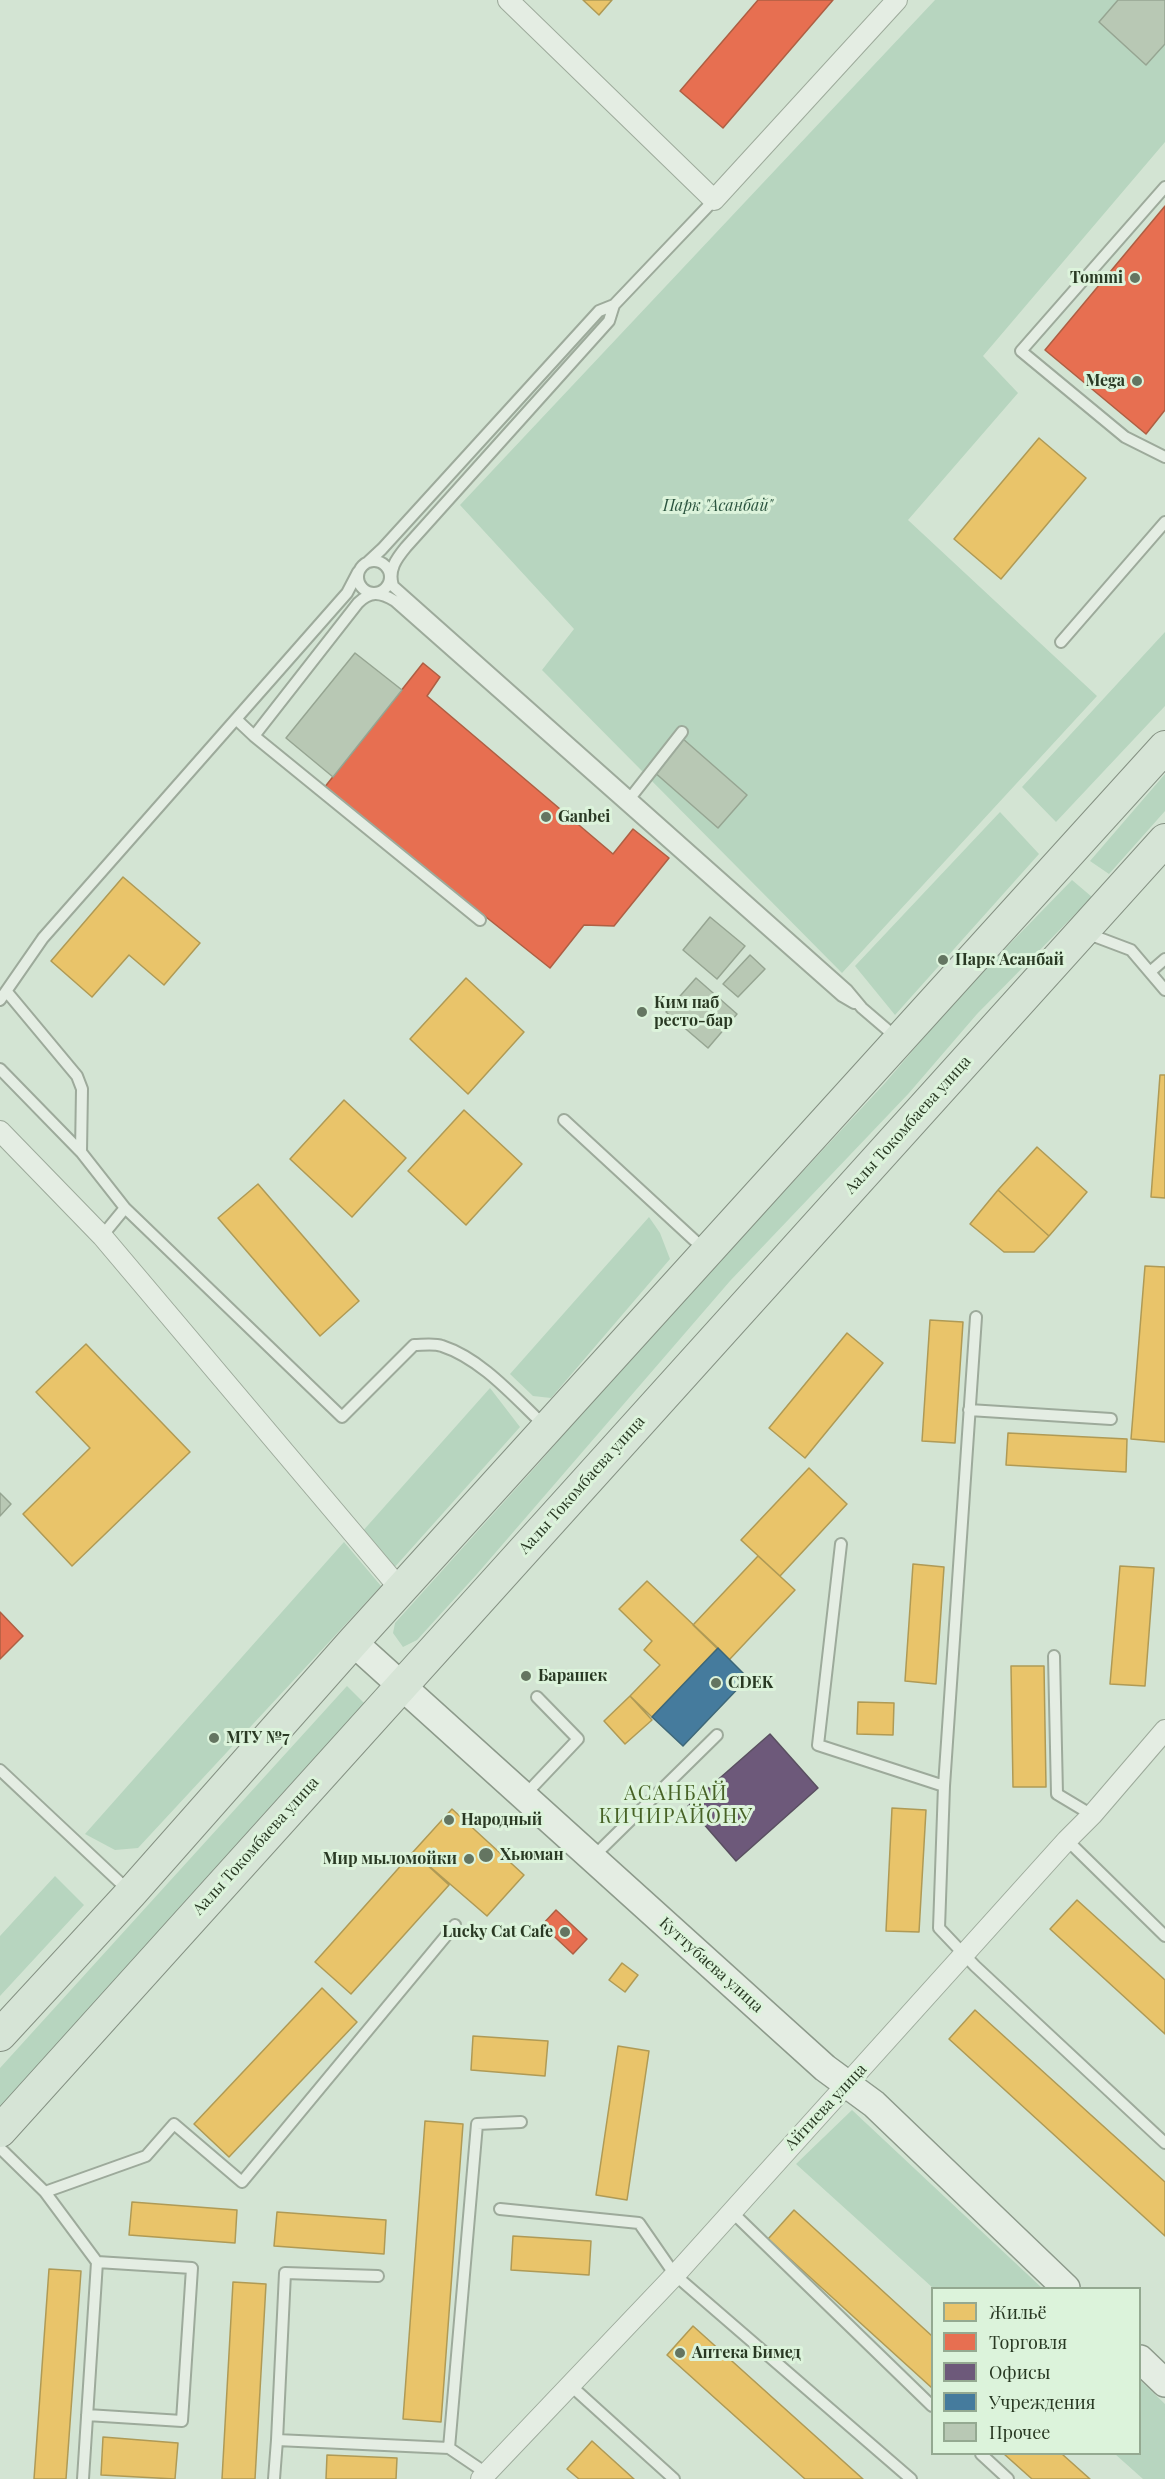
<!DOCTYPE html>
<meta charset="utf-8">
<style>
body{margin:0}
#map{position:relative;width:1165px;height:2479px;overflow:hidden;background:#d3e4d3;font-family:"Playfair Display",serif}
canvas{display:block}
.legend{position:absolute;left:931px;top:2287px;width:210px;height:168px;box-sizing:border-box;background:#dcf3db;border:2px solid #94a991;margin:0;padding:8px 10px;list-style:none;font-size:18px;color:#293923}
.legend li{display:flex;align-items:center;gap:12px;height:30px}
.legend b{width:30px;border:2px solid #94a991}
</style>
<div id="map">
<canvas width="1165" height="2479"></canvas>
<ul class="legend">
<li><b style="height:16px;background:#e9c46a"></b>Жильё</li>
<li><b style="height:16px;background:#e76f51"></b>Торговля</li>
<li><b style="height:16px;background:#6d597a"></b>Офисы</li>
<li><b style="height:16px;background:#457b9d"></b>Учреждения</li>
<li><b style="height:16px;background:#b8c8b4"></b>Прочее</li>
</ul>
</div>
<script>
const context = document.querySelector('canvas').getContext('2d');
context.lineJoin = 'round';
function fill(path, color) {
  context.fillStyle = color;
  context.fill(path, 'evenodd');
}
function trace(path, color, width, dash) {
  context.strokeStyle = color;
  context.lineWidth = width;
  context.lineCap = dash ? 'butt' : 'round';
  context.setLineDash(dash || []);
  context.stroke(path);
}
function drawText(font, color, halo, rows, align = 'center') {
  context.font = font + ' "Playfair Display",serif';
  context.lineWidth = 6;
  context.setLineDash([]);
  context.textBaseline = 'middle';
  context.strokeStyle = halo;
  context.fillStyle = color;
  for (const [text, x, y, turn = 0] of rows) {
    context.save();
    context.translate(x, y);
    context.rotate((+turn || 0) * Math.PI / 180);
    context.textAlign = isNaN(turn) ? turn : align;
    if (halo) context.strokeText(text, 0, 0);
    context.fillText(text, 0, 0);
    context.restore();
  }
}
fill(new Path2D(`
 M 935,0 L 1155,0 L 1165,9 L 1165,142 L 983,356 L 1018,393 L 908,520 L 1097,696 L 842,973 L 542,670 L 574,629 L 460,505 Z
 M 1165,632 L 1165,706 L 1056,822 L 1022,787 Z
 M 1165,774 L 1165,811 L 1109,874 L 1090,861 Z
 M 1000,812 L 1039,854 L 895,1015 L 855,966 Z
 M 1072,880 L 1092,897 L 977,1014 L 909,1093 L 730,1281 L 477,1574 L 417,1640 L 403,1647 L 393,1633 L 395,1623 L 539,1463 L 626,1362 L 885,1083 L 962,993 Z
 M 649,1217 L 660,1233 L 670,1259 L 551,1398 L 533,1396 L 510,1374 Z
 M 490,1388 L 520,1427 L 393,1569 L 361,1533 Z
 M 344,1542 L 381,1586 L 138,1848 L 115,1850 L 85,1834 Z
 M 347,1686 L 367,1706 L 0,2109 L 0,2068 Z
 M 55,1876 L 84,1905 L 0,1996 L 0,1936 Z
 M 852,2110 L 1042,2288 L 933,2288 L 796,2164 Z
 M 1140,2380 L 1165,2404 L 1165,2479 L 1143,2479 L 1115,2454 L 1140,2454 Z`), '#b7d5bf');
const homes = new Path2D(`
 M 583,0 L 612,0 L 599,15 Z
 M 1039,438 L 1086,478 L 1001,579 L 954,539 Z
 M 123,877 L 200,943 L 164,985 L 129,955 L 92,997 L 51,961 Z
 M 466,978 L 524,1032 L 468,1094 L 410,1039 Z
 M 1160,1075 L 1165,1075 L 1165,1198 L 1151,1197 Z
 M 344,1100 L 406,1158 L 352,1217 L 290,1159 Z
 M 464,1110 L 522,1164 L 466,1225 L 408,1171 Z
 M 1037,1147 L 1087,1192 L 1049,1236 L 998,1190 Z
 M 258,1184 L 359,1301 L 320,1336 L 218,1218 Z
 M 998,1190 L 1049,1236 L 1034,1252 L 1004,1252 L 970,1224 Z
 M 1145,1266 L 1165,1267 L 1165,1442 L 1131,1439 Z
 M 930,1320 L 963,1322 L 955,1443 L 922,1441 Z
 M 847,1333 L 883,1363 L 805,1458 L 769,1428 Z
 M 86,1344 L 190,1452 L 72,1566 L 23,1514 L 90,1448 L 36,1392 Z
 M 1008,1433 L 1127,1439 L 1126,1472 L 1006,1465 Z
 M 809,1468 L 847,1504 L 780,1576 L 741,1540 Z
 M 758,1556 L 795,1590 L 729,1660 L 693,1625 Z
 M 913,1564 L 944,1567 L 936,1684 L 905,1681 Z
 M 1120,1566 L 1154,1568 L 1145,1686 L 1110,1684 Z
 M 647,1581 L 718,1648 L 652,1717 L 630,1696 L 660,1665 L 644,1650 L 652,1641 L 619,1609 Z
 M 1011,1666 L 1044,1666 L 1046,1787 L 1013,1787 Z
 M 630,1696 L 652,1720 L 625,1744 L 604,1721 Z
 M 858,1702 L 894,1703 L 893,1735 L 857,1734 Z
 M 892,1808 L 926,1810 L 919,1932 L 886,1931 Z
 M 452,1809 L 524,1875 L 487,1916 L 413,1852 Z
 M 413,1852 L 449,1885 L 351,1994 L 315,1962 Z
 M 1077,1900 L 1165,1980 L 1165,2034 L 1050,1929 Z
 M 622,1963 L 638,1975 L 625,1992 L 609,1980 Z
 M 322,1988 L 357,2022 L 229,2157 L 194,2124 Z
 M 975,2010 L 1165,2182 L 1165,2236 L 949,2039 Z
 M 473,2036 L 548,2041 L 545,2076 L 471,2070 Z
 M 618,2046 L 649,2051 L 627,2200 L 596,2195 Z
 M 425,2121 L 463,2124 L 441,2422 L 403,2419 Z
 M 132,2202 L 237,2210 L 235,2243 L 129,2235 Z
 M 794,2210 L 932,2336 L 932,2388 L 768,2239 Z
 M 277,2212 L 386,2220 L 384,2254 L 274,2246 Z
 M 513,2236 L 591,2241 L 589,2275 L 511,2270 Z
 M 49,2269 L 81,2271 L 66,2479 L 34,2479 Z
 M 233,2282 L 266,2284 L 255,2479 L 222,2479 Z
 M 693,2326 L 863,2479 L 805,2479 L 667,2355 Z
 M 103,2437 L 178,2443 L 175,2479 L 101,2475 Z
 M 592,2441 L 634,2479 L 579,2479 L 567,2469 Z
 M 1004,2454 L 1062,2454 L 1090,2479 L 1032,2479 Z
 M 327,2455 L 397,2458 L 396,2479 L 326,2479 Z`);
fill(homes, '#e9c46a');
trace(homes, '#af9a55', 1.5);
const shops = new Path2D(`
 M 758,0 L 833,0 L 723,128 L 680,91 Z
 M 1165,206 L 1165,410 L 1146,434 L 1045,350 Z
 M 423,663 L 440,677 L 427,696 L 613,854 L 633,829 L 669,858 L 614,926 L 584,925 L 550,968 L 324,788 Z
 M 0,1612 L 23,1636 L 0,1659 Z
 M 556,1910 L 587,1939 L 573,1954 L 542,1925 Z`);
fill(shops, '#e76f51');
trace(shops, '#ae5f43', 1.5);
const offices = new Path2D(`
 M 770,1734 L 818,1788 L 736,1861 L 688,1806 Z`);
fill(offices, '#6d597a');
trace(offices, '#594f60', 1.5);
const public = new Path2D(`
 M 718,1648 L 748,1678 L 683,1746 L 652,1717 Z`);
fill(public, '#457b9d');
trace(public, '#3d6778', 1.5);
const building = new Path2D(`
 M 1118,0 L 1165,0 L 1165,44 L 1146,65 L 1099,22 Z
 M 355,653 L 402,690 L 333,777 L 286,738 Z
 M 682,738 L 747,795 L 718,828 L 653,771 Z
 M 710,917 L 745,946 L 717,979 L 683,950 Z
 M 750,955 L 765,969 L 738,997 L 723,984 Z
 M 696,978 L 737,1014 L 708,1048 L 666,1012 Z
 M 0,1493 L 11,1504 L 0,1516 Z`);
fill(building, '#b8c8b4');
trace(building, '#96a592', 1.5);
const lane = new Path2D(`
 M 1165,187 L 1021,351 L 1125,437 L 1165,457
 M 614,305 L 609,321 L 406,547 C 396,559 388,570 393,586 L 847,990 L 862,1008 L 897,1038
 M358 577a16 16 0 1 1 32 0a16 16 0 1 1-32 0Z
 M 368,562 L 382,549 L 599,311 L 614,305 L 714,200
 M 358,572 L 347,593 L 236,719 L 254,736 L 480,920
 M 1061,642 L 1165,522
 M 254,736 L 358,603 C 370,591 380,592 395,601 L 842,996 L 854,1003
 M 631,797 L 682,732
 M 1086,933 L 1131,950 L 1165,990
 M 1150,972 L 1165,959
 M 7,992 L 77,1076 L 82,1089 L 81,1152
 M 0,1000 L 43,938 L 236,719
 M 0,1069 L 81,1152 L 125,1208 L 102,1236
 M 564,1120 L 705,1250
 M 125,1208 L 342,1417 L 414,1345 C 422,1345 434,1343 442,1346 C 482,1359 515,1398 545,1426
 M 976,1317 L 944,1786 L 939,1928 L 975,1966 L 1165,2143
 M 969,1410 L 1111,1419
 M 841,1544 L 818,1745 L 944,1786
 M 1054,1656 L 1057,1794 L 1092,1815
 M 0,1770 L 129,1891
 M 524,1796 L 578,1739 L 537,1697
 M 1067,1840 L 1165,1936
 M 593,1857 L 717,1735
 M 0,2148 L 45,2192 L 146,2156 L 174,2124 L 242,2182 L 455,1925
 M 45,2192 L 97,2262 L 83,2479
 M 500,2209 L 639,2223 L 675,2275 L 911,2479
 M 731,2211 L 932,2406
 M 378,2276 L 285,2273 L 277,2440 L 449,2448 L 486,2473
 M 569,2384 L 674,2479
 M 87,2415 L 182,2421 L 192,2268 L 97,2262
 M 449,2448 L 477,2124 L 521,2122
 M 981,2454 L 1008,2479
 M 274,2479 L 277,2440`);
const street = new Path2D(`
 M 508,0 L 714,200 L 897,0
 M 0,1131 L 102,1236 L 401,1590
 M 481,2479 L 675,2275 L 1067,1840 L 1092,1815 L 1165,1730`);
const secondary = new Path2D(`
 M 353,1642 L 825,2068 L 874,2104 L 1066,2288
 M 1140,2359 L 1165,2383`);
const primary = new Path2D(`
 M 0,2035 L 131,1893 L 353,1642 L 1165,747
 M 0,2131 L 1165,840`);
trace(lane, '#9daa9b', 14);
trace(street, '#9daa9b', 22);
trace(secondary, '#8d9a8b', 30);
trace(primary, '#849082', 34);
trace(lane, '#e4ede3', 10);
trace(street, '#e4ede3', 20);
trace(secondary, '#e4ede3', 27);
trace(primary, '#d6e4d6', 32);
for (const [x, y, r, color] of [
 [1135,278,6,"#647561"],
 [1137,381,6,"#647561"],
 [546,817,6,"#647561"],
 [943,960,6,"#647561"],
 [642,1012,6,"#647561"],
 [526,1676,6,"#647561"],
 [716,1683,6,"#647561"],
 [214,1738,6,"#647561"],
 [449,1820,6,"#647561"],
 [486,1855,8,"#647561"],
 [469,1859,6,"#647561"],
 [565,1932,6,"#647561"],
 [680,2353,6,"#647561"]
]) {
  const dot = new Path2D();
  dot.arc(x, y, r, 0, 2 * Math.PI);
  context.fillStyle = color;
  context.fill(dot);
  trace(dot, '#dcf3db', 2);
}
drawText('bold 16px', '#293923', '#dcf3db', [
 ["Tommi",1123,278,"right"],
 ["Mega",1125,381,"right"],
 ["Ganbei",558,817],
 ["Парк Асанбай",955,960],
 ["Ким паб",654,1003],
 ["ресто-бар",654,1021],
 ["Барашек",538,1676],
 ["CDEK",728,1683],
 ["МТУ №7",226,1738],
 ["Народный",461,1820],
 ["Хьюман",500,1855],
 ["Мир мыломойки",457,1859,"right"],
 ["Lucky Cat Cafe",553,1932,"right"],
 ["Аптека Бимед",692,2353]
], 'left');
drawText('italic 16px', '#2b543f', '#dcf3db', [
 ["Парк \"Асанбай\"",718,506]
]);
drawText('16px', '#293923', '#dcf3db', [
 ["Аалы Токомбаева улица",908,1125,-48],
 ["Аалы Токомбаева улица",582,1485,-48],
 ["Аалы Токомбаева улица",256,1846,-48],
 ["Куттубаева улица",711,1965,42],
 ["Айтиева улица",826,2107,-47]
]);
context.letterSpacing = '1.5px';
drawText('20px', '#476226', '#dcf3db', [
 ["АСАНБАЙ",676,1794],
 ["КИЧИРАЙОНУ",676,1817]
]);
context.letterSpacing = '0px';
</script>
